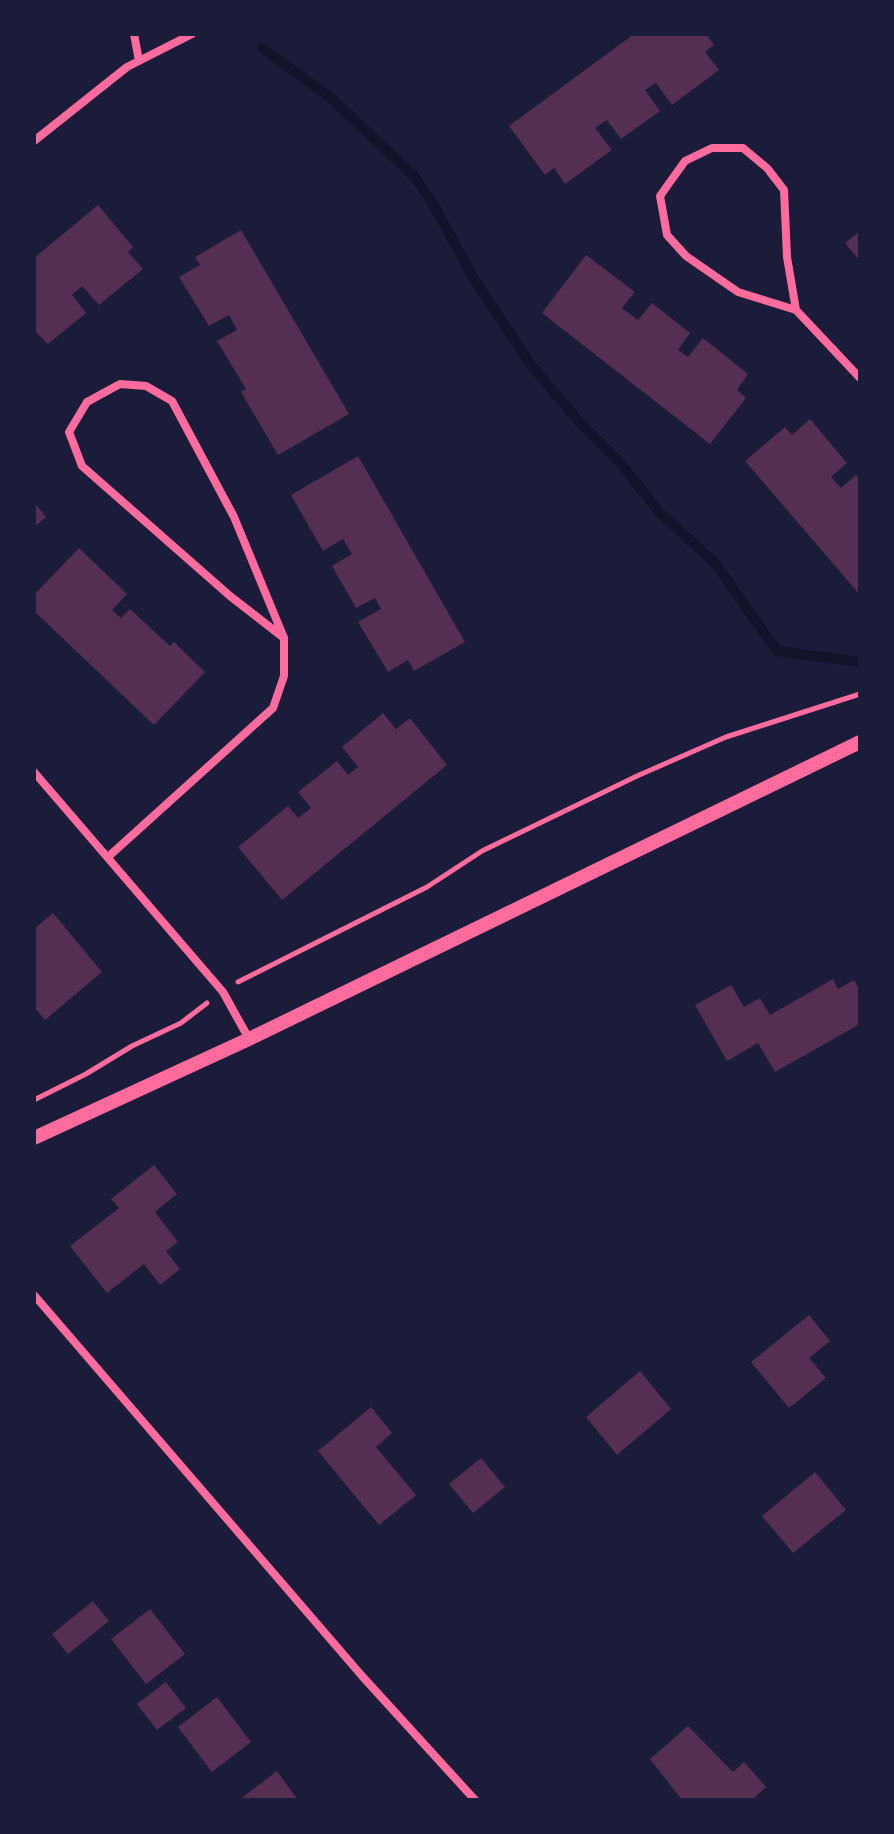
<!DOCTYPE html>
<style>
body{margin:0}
#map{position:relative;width:894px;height:1834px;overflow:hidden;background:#1b1b3a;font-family:Poppins,sans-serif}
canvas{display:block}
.frame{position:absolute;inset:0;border:36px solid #1b1b3a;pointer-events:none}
</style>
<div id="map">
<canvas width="894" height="1834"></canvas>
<div class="frame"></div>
</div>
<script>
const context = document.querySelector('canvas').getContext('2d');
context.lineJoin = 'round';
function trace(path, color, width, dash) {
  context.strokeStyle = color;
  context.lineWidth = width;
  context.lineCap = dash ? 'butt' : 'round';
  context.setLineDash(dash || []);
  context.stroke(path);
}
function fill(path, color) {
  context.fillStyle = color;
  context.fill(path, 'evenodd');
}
trace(new Path2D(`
 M 262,48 L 330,97 L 415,177 L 432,202 L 474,279 L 531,365 L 584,427 L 623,466 L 658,511 L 715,563 L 777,651 L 860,662`), '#12122b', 10);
fill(new Path2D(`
 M 634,34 L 706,34 L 714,45 L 705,52 L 719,70 L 672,105 L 656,83 L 645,90 L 660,111 L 621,139 L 607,120 L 595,128 L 612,150 L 565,184 L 554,168 L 545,175 L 509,126 Z
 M 98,205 L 133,247 L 128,252 L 143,269 L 99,305 L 82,286 L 72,295 L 86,313 L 48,344 L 34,330 L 34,258 Z
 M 241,230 L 349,414 L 278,455 L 241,392 L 246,389 L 217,341 L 237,330 L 229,315 L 209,326 L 179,277 L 200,265 L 195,257 Z
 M 860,231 L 860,261 L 845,243 Z
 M 586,255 L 635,292 L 622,308 L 638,320 L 652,303 L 690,333 L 678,350 L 688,357 L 703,338 L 748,374 L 737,390 L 746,398 L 710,444 L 542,313 Z
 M 810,419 L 847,463 L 831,477 L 841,488 L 856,475 L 860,480 L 860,595 L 745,461 L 785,427 L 792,435 Z
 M 358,456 L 465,642 L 414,671 L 408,660 L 388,672 L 358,622 L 381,609 L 375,598 L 356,608 L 332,566 L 352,554 L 343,539 L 323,551 L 291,495 Z
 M 34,502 L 46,517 L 34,527 Z
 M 79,548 L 127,594 L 112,610 L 121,618 L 130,609 L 170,646 L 174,642 L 205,672 L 154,725 L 34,611 L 34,595 Z
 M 383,713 L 396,729 L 410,718 L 447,765 L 282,900 L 238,847 L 288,806 L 298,818 L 311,808 L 298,792 L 337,761 L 348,775 L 358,767 L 342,747 Z
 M 53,913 L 102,972 L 45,1020 L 34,1007 L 34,929 Z
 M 833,979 L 838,989 L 854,980 L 860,991 L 860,1024 L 775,1072 L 758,1043 L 727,1061 L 695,1005 L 731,985 L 744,1007 L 760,998 L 770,1015 Z
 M 154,1165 L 177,1194 L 155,1212 L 178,1242 L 166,1251 L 180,1269 L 160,1285 L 144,1264 L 107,1293 L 70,1246 L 119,1208 L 111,1199 Z
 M 809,1315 L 830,1341 L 809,1358 L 826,1378 L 789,1408 L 751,1362 Z
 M 640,1371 L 671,1409 L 617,1455 L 586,1417 Z
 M 371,1407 L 392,1433 L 376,1447 L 416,1495 L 379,1525 L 318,1451 Z
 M 481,1458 L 505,1487 L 473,1513 L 449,1484 Z
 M 815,1472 L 846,1510 L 793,1553 L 762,1516 Z
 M 93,1601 L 109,1621 L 68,1654 L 52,1634 Z
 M 150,1609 L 185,1654 L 146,1684 L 111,1639 Z
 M 166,1682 L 186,1708 L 157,1730 L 137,1704 Z
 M 217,1697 L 251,1742 L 212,1772 L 178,1727 Z
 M 688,1726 L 733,1772 L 744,1762 L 766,1787 L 755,1797 L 758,1800 L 682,1800 L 650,1759 Z
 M 277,1771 L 298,1800 L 239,1800 Z`), '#542f53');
trace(new Path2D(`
 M 238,982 L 427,887 L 482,851 L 637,776 L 726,737 L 860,694
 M 34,1100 L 86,1074 L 132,1046 L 181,1023 L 207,1003`), '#ff6b9d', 5);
trace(new Path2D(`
 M 134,34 L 139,61
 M 34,141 L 127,67 L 192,34
 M 796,310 L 787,257 L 784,190 L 767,168 L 743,148 L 712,148 L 685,161 L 660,196 L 667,235 L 686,256 L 738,292 L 796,310 L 860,378
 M 34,772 L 223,992 L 249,1039
 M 108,857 L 273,708 L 284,676 L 284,638 L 234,517 L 172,401 L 146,386 L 120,384 L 87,402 L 69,432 L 82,466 L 230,596 L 284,638
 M 34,1295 L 362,1676 L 475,1800`), '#ff6b9d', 8);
trace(new Path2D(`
 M 34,1138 L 249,1039 L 860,742`), '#ff6b9d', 14);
</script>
